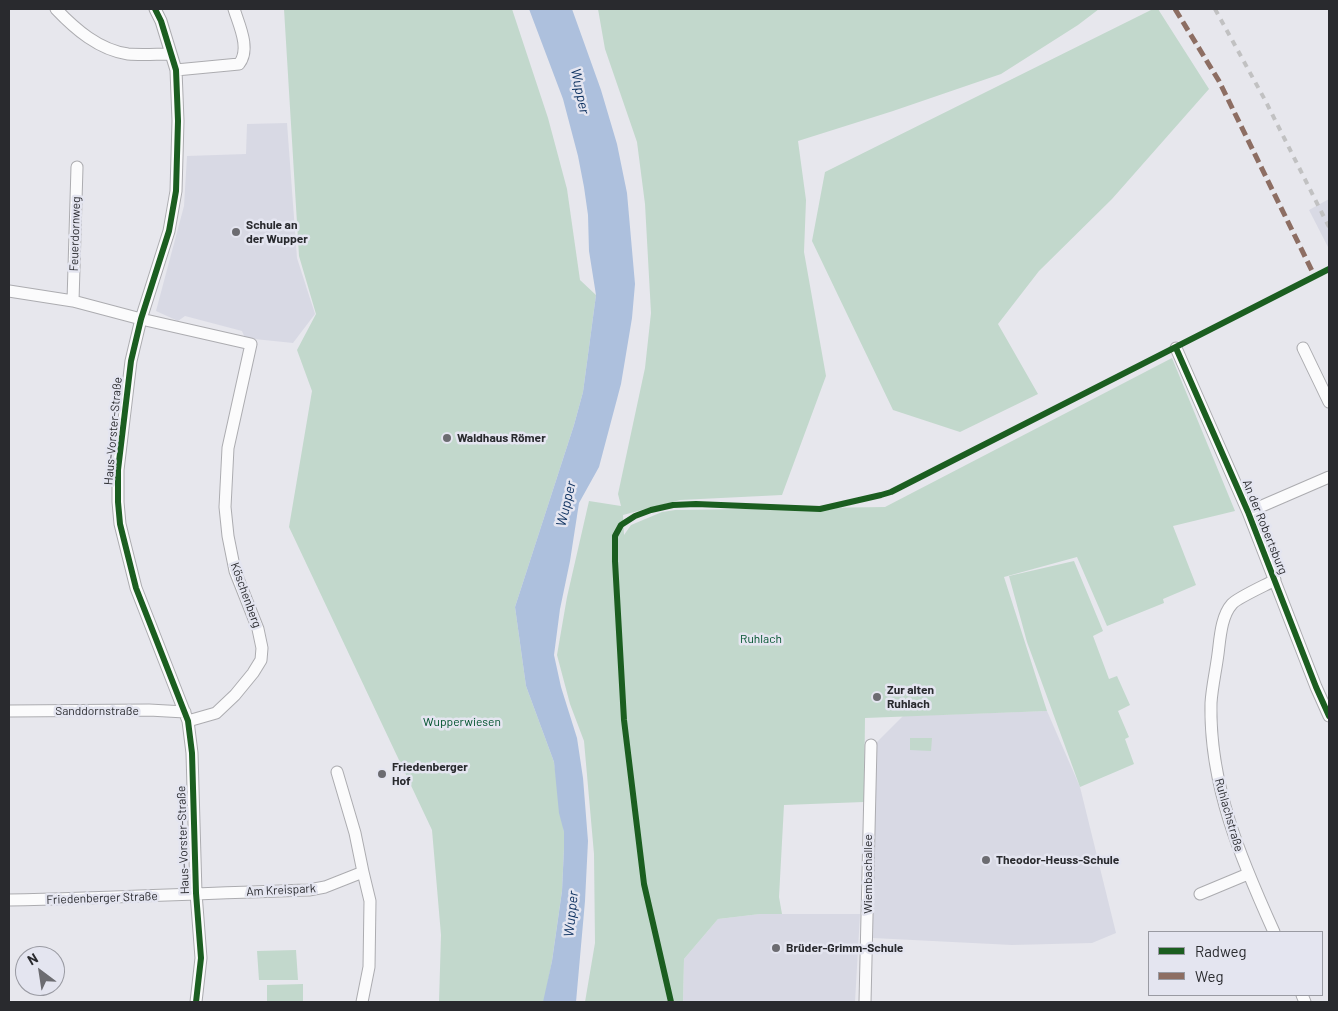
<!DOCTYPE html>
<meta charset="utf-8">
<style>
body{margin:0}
#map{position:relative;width:1338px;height:1011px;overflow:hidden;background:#e7e7ed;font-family:Barlow,sans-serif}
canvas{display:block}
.frame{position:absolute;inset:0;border:10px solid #292a2e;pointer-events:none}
.legend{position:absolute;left:1148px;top:931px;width:175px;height:65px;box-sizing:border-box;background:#e4e5f0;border:1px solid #999aa2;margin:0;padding:6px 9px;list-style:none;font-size:15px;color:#292a2e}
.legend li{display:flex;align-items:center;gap:10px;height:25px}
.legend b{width:25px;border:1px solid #999aa2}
.north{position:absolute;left:15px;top:946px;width:50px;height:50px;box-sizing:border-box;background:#e4e5f0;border:1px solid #999aa2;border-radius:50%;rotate:329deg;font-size:14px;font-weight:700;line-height:20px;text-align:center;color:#292a2e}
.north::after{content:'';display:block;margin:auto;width:18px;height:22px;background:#6c6c71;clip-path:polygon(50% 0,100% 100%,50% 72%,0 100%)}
</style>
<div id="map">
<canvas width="1338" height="1011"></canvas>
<div class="frame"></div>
<ul class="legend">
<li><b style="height:6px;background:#1b5e20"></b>Radweg</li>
<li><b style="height:6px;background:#8d6e63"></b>Weg</li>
</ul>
<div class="north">N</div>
</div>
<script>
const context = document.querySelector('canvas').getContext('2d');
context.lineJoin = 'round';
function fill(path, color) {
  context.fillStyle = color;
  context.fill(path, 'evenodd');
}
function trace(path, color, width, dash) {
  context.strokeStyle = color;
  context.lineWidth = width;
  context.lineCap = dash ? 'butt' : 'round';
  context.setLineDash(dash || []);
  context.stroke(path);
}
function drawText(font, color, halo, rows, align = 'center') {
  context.font = font + ' Barlow,sans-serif';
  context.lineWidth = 5;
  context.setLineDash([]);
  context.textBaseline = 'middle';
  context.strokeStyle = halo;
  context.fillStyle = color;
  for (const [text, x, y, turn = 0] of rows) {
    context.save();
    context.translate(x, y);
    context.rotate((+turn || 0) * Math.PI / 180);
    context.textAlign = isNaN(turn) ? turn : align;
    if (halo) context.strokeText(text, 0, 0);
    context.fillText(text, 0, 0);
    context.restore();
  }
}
fill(new Path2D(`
 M 287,123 L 297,258 L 315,314 L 293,343 L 245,338 L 242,331 L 185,316 L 178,321 L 156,311 L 184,206 L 187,156 L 246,154 L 247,124 Z
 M 1329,199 L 1329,249 L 1309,210 Z
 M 1047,711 L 1080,787 L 1116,933 L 1092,943 L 1012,945 L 873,938 L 874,745 L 903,716 Z
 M 760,914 L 860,914 L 855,1002 L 683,1002 L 684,959 L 718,919 Z`), '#d8d9e4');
fill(new Path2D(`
 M 284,9 L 512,9 L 548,118 L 567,189 L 580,280 L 596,295 L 583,392 L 574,425 L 515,607 L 526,686 L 554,762 L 564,832 L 564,848 L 562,891 L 552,961 L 544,1002 L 439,1002 L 441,935 L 432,830 L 289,527 L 312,391 L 297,350 L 316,314 L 299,256 Z
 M 598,9 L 1099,9 L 1078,25 L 1001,74 L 893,111 L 798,141 L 806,200 L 804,252 L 826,376 L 782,495 L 680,500 L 623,515 L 624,535 L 631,525 L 662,512 L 675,510 L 885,507 L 1172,358 L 1235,511 L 1173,526 L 1196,585 L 1163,599 L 1164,603 L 1107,626 L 1077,557 L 1004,577 L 1047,711 L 865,718 L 864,802 L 784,805 L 779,897 L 782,914 L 760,914 L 718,919 L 684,959 L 683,1002 L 585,1002 L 595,943 L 594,854 L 584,741 L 570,704 L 557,655 L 567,597 L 589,501 L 621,506 L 618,494 L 645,368 L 651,313 L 645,204 L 637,142 L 605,49 Z
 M 1153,9 L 1158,9 L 1209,89 L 1112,199 L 1039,271 L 998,324 L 1038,394 L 960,432 L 893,410 L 812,241 L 825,172 Z
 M 1074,561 L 1103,631 L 1093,636 L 1109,679 L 1117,676 L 1130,705 L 1118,711 L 1129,737 L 1125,739 L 1134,764 L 1080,787 L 1027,642 L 1009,576 Z
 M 910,738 L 932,738 L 931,751 L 910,750 Z
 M 296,950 L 298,980 L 259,980 L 257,951 Z
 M 303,984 L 303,1002 L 267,1002 L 267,985 Z`), '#c2d8cc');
fill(new Path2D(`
 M 529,9 L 572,9 L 601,90 L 617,144 L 627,193 L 635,284 L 632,318 L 621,384 L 599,467 L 579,503 L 570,561 L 560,609 L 554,655 L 561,687 L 577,738 L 583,778 L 588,841 L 585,901 L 576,1002 L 543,1002 L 552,961 L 562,891 L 564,848 L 564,832 L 559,813 L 554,762 L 526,686 L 515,607 L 574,425 L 583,392 L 596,295 L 589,251 L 588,215 L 584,187 L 578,156 L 563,99 Z`), '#adc0dd');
const minor = new Path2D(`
 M 56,9 C 75,29 99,50 128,54 C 142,55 157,54 171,54
 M 155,9 L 161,21 L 176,70 L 178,121 L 176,191 L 169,231 L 141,319 L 131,361 L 118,470 L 118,502 L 120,524 L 136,588 L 188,721 L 192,753 L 196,893 L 201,958 L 196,1002
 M 176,70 L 239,64 C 251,49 239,25 234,9
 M 9,291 L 73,301 L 141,319 L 251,344 L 228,448 L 225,507 L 228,536 L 235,571 L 258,629 L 262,648 L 261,660 L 253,673 L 235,695 L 216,713 L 188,721
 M 73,301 L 77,167
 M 1176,348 L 1248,512 L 1316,687 L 1329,716
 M 1303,348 L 1329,402
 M 1248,512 L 1329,477
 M 9,711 L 149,710 L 185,712
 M 1200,894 L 1248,874
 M 9,900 C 109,898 209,893 309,890 L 325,887 L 363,872 L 355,833 L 337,772
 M 1274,932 C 1241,859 1209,785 1211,703 C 1212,687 1216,670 1218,654 C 1220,639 1221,616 1232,604 C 1237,598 1266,585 1275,580
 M 1302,995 L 1305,1002
 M 362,1002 L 369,967 L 370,901 L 363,872
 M 865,1002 L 871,745`);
trace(minor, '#acacb0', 13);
trace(minor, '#fbfbfc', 11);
trace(new Path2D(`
 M 1215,9 L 1265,100 L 1329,227`), '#c1c1c2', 4, [6, 6]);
trace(new Path2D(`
 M 1175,9 L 1219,81 L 1315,277`), '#8d6e63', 5, [10, 5]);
trace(new Path2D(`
 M 155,9 L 161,21 L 176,70 L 178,121 L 176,191 L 169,231 L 141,319 L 131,361 L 118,470 L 118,502 L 120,524 L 136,588 L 188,721 L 192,753 L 196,893 L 201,958 L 196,1002
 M 1176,348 L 1248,512 L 1316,687 L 1329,716
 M 671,1002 L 644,884 L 624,720 L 615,561 L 615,536 L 621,525 L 635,516 L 651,510 L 673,505 L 696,504 L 820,509 L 881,495 L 891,492 L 1329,269`), '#1b5e20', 6);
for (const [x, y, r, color] of [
 [236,232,5,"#6c6c71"],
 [447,438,5,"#6c6c71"],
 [877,697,5,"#6c6c71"],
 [382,774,5,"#6c6c71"],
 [986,860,5,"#6c6c71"],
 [776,948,5,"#6c6c71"]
]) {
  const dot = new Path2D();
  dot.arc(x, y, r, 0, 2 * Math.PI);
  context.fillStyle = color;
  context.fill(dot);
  trace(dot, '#e4e5f0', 2);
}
drawText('bold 12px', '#292a2e', '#e4e5f0', [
 ["Schule an",246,225],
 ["der Wupper",246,239],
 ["Waldhaus Römer",457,438],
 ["Zur alten",887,690],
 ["Ruhlach",887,704],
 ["Friedenberger",392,767],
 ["Hof",392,781],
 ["Theodor-Heuss-Schule",996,860],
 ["Brüder-Grimm-Schule",786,948]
], 'left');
drawText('12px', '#292a2e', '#e4e5f0', [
 ["Feuerdornweg",75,234,-88],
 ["Haus-Vorster-Straße",113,431,-85],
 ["An der Robertsburg",1265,527,68],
 ["Köschenberg",246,595,70],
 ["Sanddornstraße",97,711],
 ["Ruhlachstraße",1229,815,74],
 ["Haus-Vorster-Straße",183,840,-92],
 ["Wiembachallee",868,874,-90],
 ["Am Kreispark",281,890,-3],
 ["Friedenberger Straße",102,898,-2]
]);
drawText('12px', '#00522e', '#e4e5f0', [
 ["Ruhlach",761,639],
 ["Wupperwiesen",462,722]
]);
drawText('italic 14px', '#0c305f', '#e4e5f0', [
 ["Wupper",580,91,78],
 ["Wupper",566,504,-77],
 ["Wupper",571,914,-84]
]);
</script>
